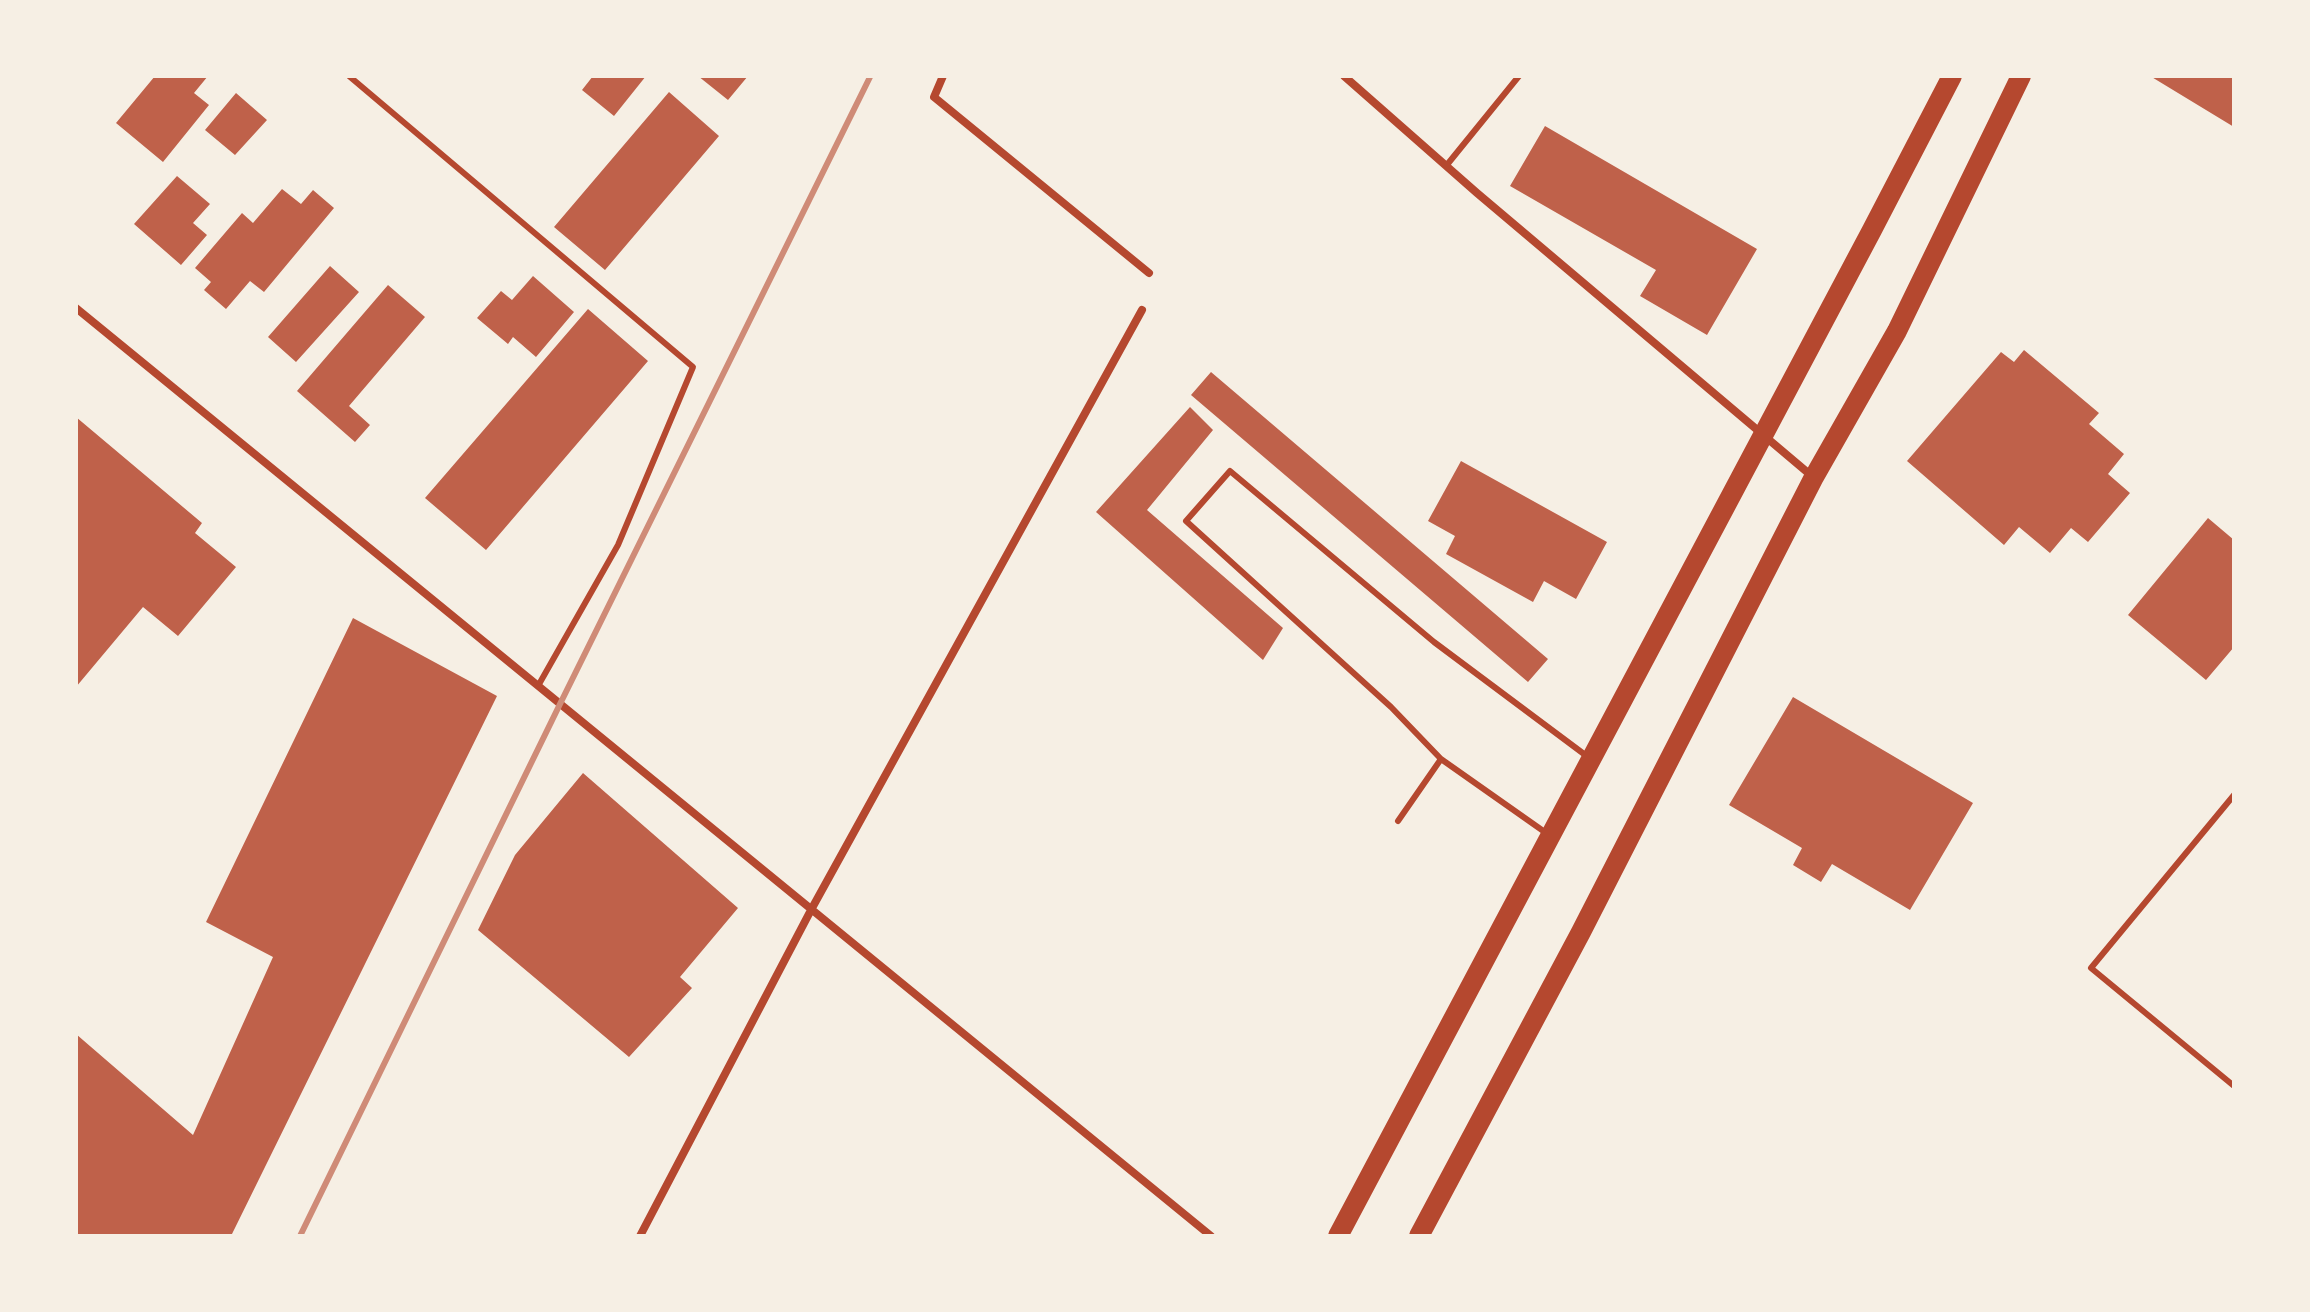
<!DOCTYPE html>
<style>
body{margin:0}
#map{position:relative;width:2310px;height:1312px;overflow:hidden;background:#f6efe4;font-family:Bitter,serif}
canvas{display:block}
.frame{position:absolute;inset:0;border:78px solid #f6efe4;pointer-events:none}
</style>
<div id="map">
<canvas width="2310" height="1312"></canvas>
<div class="frame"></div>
</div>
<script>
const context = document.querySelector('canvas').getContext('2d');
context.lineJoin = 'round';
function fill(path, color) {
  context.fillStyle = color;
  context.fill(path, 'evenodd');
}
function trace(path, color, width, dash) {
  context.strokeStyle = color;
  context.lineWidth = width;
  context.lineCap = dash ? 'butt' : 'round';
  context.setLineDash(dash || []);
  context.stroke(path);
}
fill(new Path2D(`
 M 155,76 L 208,76 L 194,93 L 209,105 L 163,162 L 116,123 Z
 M 593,76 L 646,76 L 614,116 L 582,90 Z
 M 698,76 L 748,76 L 728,100 Z
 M 2150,76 L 2234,76 L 2234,127 Z
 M 669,92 L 719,136 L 605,270 L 554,227 Z
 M 236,93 L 267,120 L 235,155 L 205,130 Z
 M 1545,126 L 1757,249 L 1707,335 L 1640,296 L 1656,270 L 1510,186 Z
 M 177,176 L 210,204 L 193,223 L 207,235 L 181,265 L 134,224 Z
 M 282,189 L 301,204 L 313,190 L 334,208 L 264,292 L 250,281 L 226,309 L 204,290 L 211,282 L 195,268 L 242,213 L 253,223 Z
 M 330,266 L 359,292 L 296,362 L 268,337 Z
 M 533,276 L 574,312 L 536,357 L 513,337 L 508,344 L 477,318 L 501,291 L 512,300 Z
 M 388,285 L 425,317 L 349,406 L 370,425 L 355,442 L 297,391 Z
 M 588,309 L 648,361 L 486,550 L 425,498 Z
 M 2024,350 L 2099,413 L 2089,424 L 2124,454 L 2108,474 L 2130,493 L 2088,542 L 2071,528 L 2050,553 L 2019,527 L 2004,545 L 1907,461 L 2001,352 L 2014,362 Z
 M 1211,372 L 1548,659 L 1528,682 L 1191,395 Z
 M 1190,407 L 1213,430 L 1147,510 L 1283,628 L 1263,660 L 1096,512 Z
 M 76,417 L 202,523 L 195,533 L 236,567 L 178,636 L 143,607 L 76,687 Z
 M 1461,461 L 1607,542 L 1576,599 L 1544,581 L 1533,602 L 1446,554 L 1455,536 L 1428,521 Z
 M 2208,518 L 2234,540 L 2234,647 L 2206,680 L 2128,615 Z
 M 353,618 L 497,696 L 231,1236 L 76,1236 L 76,1034 L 193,1135 L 273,957 L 206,922 Z
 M 1793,697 L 1973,803 L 1910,910 L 1832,864 L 1821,882 L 1793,865 L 1802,848 L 1729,805 Z
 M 583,773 L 738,908 L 680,977 L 692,988 L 629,1057 L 478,930 L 515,855 Z`), '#bf614a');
trace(new Path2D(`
 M 349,76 L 693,367 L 618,545 L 538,686
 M 1446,166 L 1519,76
 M 1441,759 L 1549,835
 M 2234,795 L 2091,968 L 2234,1086
 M 1398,821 L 1441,759 L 1391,707 L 1186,521 L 1230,471 L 1434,642 L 1588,757`), '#b5482f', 6);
trace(new Path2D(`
 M 943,76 L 934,97 L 1149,273
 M 1344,76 L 1477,193 L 1813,477
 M 76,308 L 1211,1236
 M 640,1236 L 811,910 L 1142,310`), '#b5482f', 8);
trace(new Path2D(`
 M 1338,1236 L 1872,230 L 1952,76
 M 1419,1236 L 1581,932 L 1814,477 L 1897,331 L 2021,76`), '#b5482f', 20);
trace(new Path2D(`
 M 300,1236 L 560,704 L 870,77`), '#cf8b77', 6);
</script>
